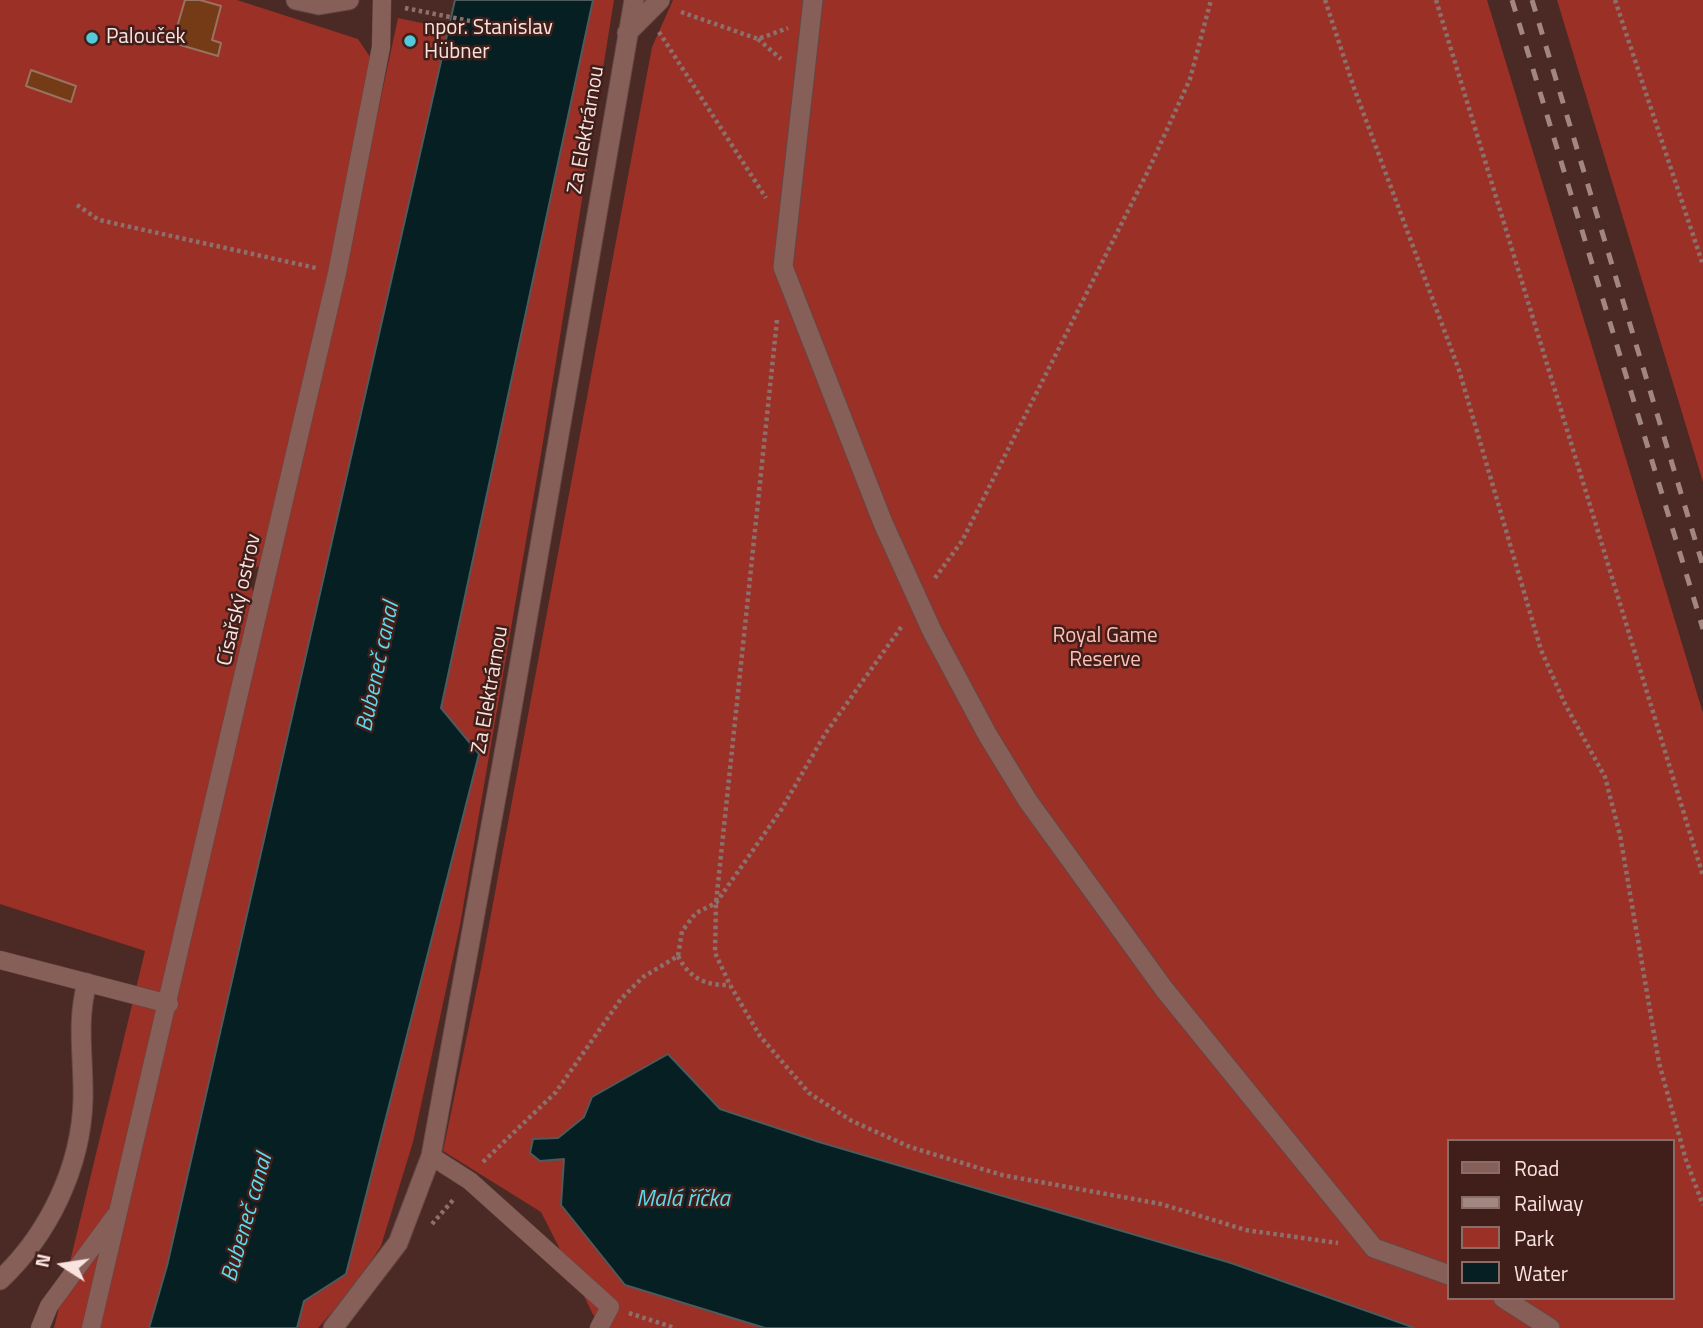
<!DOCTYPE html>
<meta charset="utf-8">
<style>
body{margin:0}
#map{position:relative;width:1703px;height:1328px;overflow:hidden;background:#4b2924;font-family:"Titillium Web",sans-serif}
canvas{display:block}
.legend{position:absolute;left:1447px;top:1139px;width:228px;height:161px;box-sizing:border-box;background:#401f1b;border:2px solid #8a6d69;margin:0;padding:9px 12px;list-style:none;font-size:21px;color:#f9e3df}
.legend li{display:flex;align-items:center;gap:14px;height:35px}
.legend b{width:35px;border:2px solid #8a6d69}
.north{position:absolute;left:28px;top:1230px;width:70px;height:70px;-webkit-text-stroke:5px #401f1b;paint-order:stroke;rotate:282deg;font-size:19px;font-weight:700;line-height:28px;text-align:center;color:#f9e3df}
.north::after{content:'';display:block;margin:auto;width:24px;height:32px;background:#f9e3df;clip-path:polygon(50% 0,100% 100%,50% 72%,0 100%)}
</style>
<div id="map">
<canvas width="1703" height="1328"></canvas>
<ul class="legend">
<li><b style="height:9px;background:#865f59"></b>Road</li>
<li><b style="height:9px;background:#a28681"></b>Railway</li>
<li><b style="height:19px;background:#9b3027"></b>Park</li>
<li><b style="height:19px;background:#051f23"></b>Water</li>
</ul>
<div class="north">N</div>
</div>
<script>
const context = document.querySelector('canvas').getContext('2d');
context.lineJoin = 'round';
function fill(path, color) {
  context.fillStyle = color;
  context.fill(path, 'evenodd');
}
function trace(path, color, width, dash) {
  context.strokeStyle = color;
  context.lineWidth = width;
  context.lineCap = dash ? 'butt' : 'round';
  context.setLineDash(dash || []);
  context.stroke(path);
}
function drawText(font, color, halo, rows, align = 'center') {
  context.font = font + ' "Titillium Web",sans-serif';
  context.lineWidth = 5;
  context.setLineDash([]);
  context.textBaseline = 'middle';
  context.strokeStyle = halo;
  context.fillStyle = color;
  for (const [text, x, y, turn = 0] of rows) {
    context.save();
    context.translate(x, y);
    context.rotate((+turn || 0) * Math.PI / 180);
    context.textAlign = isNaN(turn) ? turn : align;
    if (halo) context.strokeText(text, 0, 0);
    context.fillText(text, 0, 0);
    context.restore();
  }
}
fill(new Path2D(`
 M 0,0 L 237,0 L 358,39 L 370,57 L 330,268 L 262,563 L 247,575 L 257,603 L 343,273 L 398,18 L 450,29 L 167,1266 L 149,1328 L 54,1328 L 145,951 L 0,904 Z
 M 593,0 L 614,0 L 543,442 L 460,925 L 413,1142 L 381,1246 L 353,1288 L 318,1328 L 297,1328 L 304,1301 L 346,1274 L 478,755 L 441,708 Z
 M 673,0 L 1487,0 L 1703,713 L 1703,1328 L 1415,1328 L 1231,1263 L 819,1142 L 720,1109 L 668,1054 L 592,1097 L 584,1117 L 558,1138 L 542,1138 L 540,1161 L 564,1159 L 625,1285 L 765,1328 L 600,1328 L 541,1212 L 443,1151 L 481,968 L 652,47 ZM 1449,1141 L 1673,1141 L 1673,1298 L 1449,1298 Z
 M 1557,0 L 1703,0 L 1703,482 Z`), '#9b3027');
const water = new Path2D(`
 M 455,0 L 593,0 L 441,708 L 479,754 L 346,1274 L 304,1301 L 297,1328 L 149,1328 L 167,1266 Z
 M 668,1054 L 720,1109 L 819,1142 L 1231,1263 L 1415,1328 L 765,1328 L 625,1285 L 561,1205 L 564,1159 L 540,1161 L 530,1153 L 533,1139 L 558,1138 L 584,1117 L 592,1097 Z`);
fill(water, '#051f23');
trace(water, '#4e5a5b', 2);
const building = new Path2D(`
 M 185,0 L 200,0 L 221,6 L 212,40 L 221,43 L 218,56 L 177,44 L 180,35 L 175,34 Z
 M 31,70 L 76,86 L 71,102 L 26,86 Z`);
fill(building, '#753a16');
trace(building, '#977462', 2);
const service = new Path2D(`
 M 0,960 L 169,1004
 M 431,1156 L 470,1181 L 610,1307 L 599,1328
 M 40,1328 L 49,1306 L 115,1216
 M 91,1328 L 337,273 L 381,47 L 382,0`);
const pedestrian = new Path2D(`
 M 813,0 L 783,267 L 883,523 L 932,631 L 987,734 L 1028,801 L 1164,989 L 1374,1248 L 1449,1275
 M 0,1280 C 49,1234 81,1167 83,1100 C 84,1059 76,1023 87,983
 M 1503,1298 L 1550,1328`);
const minor = new Path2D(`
 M 296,0 L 319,5 L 349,0
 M 627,33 L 660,0
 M 333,1328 L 398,1243 L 431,1156 L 507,737 L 634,0`);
trace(service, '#644744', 19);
trace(pedestrian, '#644744', 21);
trace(minor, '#644744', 21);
trace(new Path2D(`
 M 1325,0 L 1354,88 L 1459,370 L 1541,650 L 1565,704 L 1605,777 L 1620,835 L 1659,1063 L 1686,1160 L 1703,1205
 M 1436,0 L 1703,876
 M 1615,0 L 1703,265
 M 405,8 L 470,21
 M 681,12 L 758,39 L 788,28
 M 659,32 L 766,198
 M 758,39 L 781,59
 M 77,205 L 99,220 L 316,268
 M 777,320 L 716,903 L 715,953 L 730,985 L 760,1036 L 809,1093 L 852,1121 L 910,1147 L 1002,1175 L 1161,1204 L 1246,1230 L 1338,1243
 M 935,578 L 962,541 L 1148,171 L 1190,79 L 1211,0
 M 678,956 C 689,978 706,986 730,985
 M 483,1162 L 556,1092 L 621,999 L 643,977 L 678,956 L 682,931 L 696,913 L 716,903 L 781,810 L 825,734 L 902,626
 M 432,1224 L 454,1199
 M 629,1313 L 675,1328`), '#8d706b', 4.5, [3.5, 3.5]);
trace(service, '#865f59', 18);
trace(pedestrian, '#865f59', 19);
trace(minor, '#865f59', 19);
trace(new Path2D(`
 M 1512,0 L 1703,629
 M 1532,0 L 1703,566`), '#a28681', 5, [12, 12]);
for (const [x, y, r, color] of [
 [92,38,7,"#53cadc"],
 [410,41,7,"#53cadc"]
]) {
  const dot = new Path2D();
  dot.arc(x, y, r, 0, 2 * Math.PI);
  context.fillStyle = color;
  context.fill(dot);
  trace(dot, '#401f1b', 2.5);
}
drawText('21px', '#f9e3df', '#401f1b', [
 ["npor. Stanislav",424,29],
 ["Hübner",424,53],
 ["Palouček",106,38]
], 'left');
drawText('21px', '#f9e3df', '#401f1b', [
 ["Za Elektrárnou",587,130,-80],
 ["Císařský ostrov",240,600,-77],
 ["Za Elektrárnou",491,690,-80]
]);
drawText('21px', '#ffbfb5', '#401f1b', [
 ["Royal Game",1105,637],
 ["Reserve",1105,661]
]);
drawText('italic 23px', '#5ddbee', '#401f1b', [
 ["Bubeneč canal",379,667,-78],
 ["Malá říčka",683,1200],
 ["Bubeneč canal",248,1218,-74]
]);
</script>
